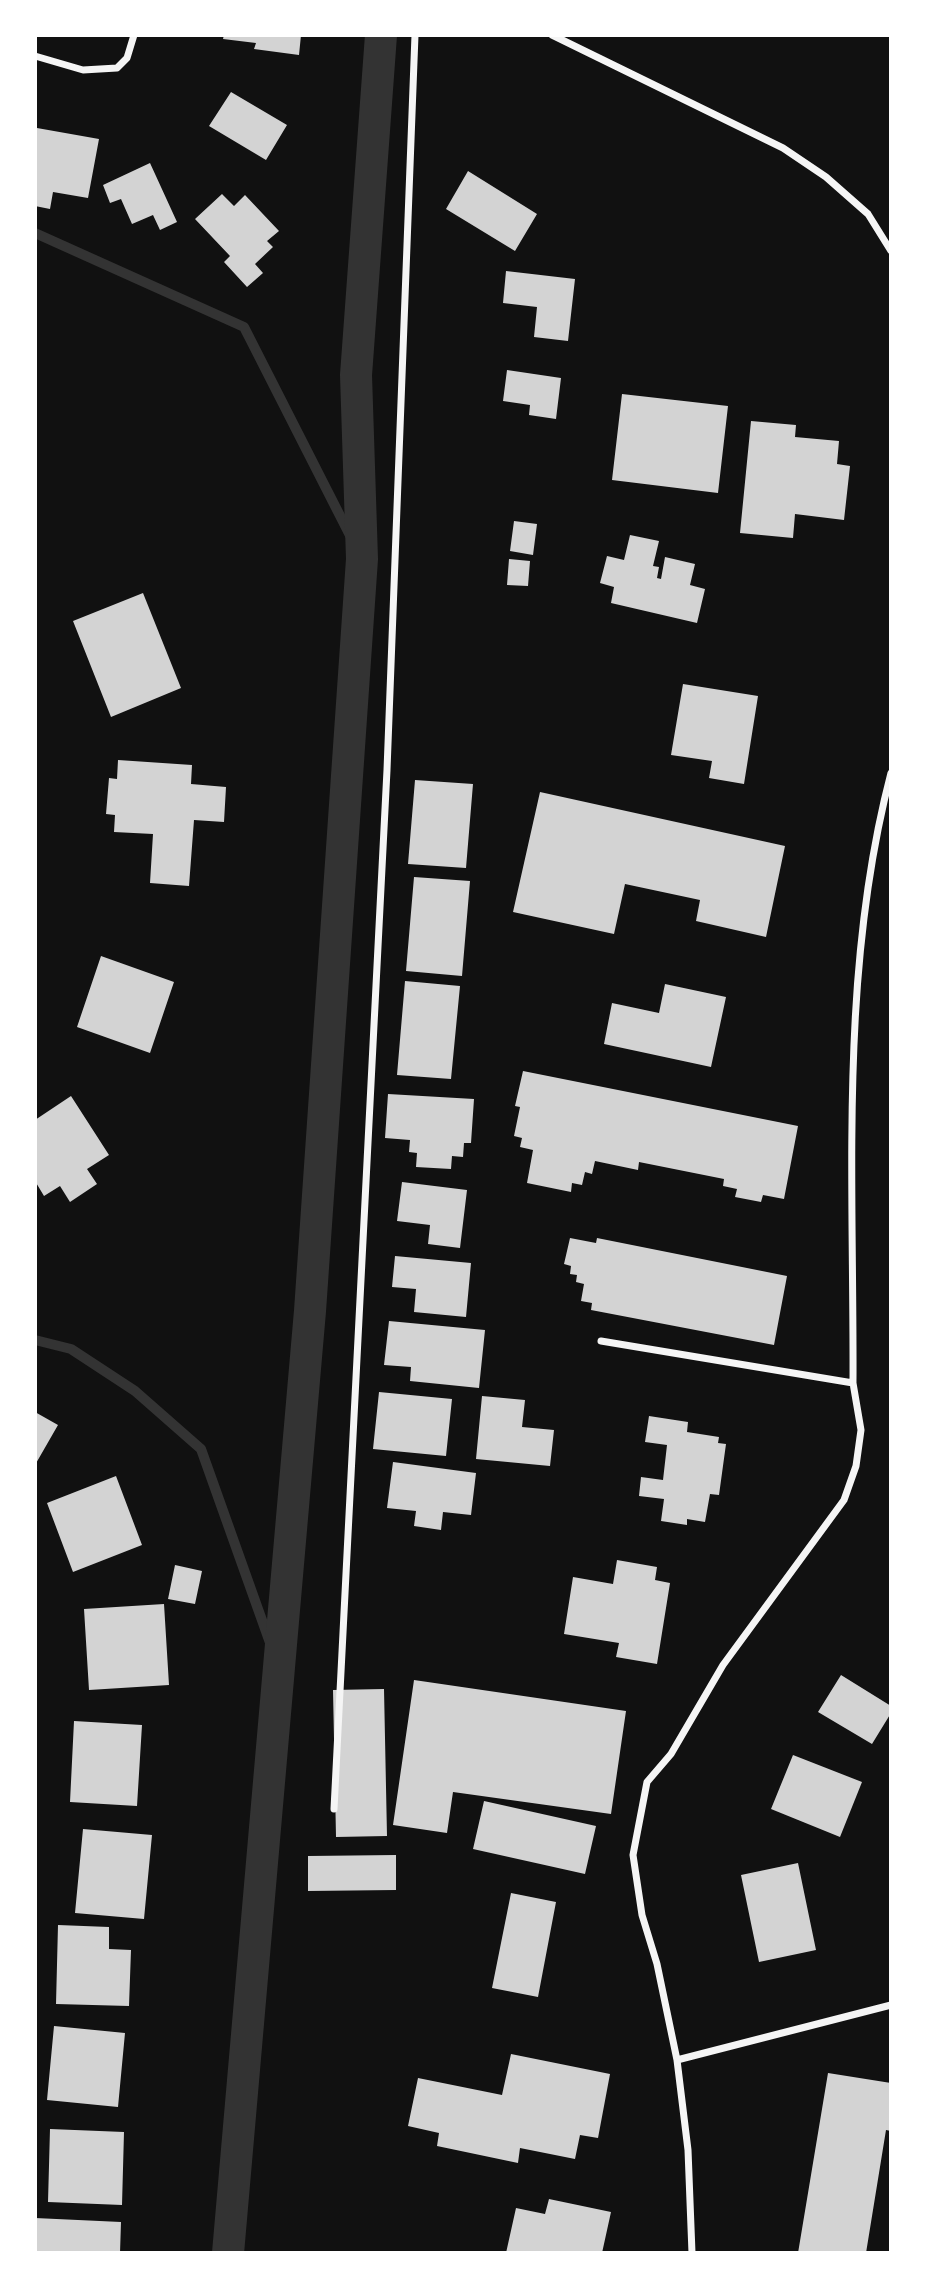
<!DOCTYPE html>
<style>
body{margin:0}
#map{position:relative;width:926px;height:2288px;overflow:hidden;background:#111;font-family:"Nunito Sans",sans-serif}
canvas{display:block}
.frame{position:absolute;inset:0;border:37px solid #fff;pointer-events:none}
</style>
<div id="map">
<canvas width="926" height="2288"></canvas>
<div class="frame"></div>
</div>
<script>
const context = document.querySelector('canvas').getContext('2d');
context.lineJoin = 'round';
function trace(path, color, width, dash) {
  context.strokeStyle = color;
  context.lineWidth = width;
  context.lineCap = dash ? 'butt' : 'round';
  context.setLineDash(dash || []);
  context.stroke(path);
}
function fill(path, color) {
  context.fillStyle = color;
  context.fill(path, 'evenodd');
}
trace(new Path2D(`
 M 35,233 L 244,327 L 362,559
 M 35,1340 L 71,1349 L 135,1391 L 201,1449 L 279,1668`), '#333', 10);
trace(new Path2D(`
 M 228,2253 L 310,1311 L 362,559 L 356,375 L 381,35`), '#333', 32);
fill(new Path2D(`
 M 224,35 L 301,35 L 299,55 L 254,49 L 256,43 L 223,39 Z
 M 231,92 L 287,125 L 266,160 L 209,126 Z
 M 37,128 L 99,139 L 88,198 L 53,192 L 50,209 L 35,206 Z
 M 150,163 L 177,222 L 160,230 L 153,215 L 132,224 L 121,199 L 110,203 L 103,185 Z
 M 468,171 L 537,214 L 515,251 L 446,209 Z
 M 222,194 L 234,206 L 245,195 L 279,231 L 267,241 L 273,247 L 255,264 L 263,273 L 247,287 L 224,262 L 230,256 L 195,219 Z
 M 506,271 L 575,279 L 568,341 L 534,337 L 537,307 L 503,303 Z
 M 507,370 L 561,378 L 556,419 L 529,415 L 530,405 L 503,401 Z
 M 622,394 L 728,406 L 718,493 L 612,480 Z
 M 751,421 L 796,425 L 795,437 L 839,441 L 837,464 L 850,466 L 844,520 L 795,514 L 793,538 L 740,533 Z
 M 514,521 L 537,524 L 533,555 L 510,551 Z
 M 630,535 L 659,541 L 653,566 L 659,567 L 657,578 L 661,579 L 665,557 L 695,564 L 690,585 L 705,589 L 697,623 L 611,603 L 614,587 L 600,583 L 607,556 L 624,560 Z
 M 509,559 L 530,561 L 528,586 L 507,585 Z
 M 143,593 L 181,688 L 111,717 L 73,621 Z
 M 683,684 L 758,696 L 744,784 L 709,778 L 712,761 L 671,755 Z
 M 118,760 L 192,765 L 191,784 L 226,787 L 224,822 L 194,820 L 189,886 L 150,883 L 153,834 L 114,832 L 115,815 L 106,814 L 109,778 L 117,779 Z
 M 415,780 L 473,784 L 466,868 L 408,864 Z
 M 540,792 L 785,846 L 766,937 L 696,921 L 700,900 L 625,884 L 614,934 L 513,912 Z
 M 414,877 L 470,881 L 462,976 L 406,971 Z
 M 101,956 L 174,982 L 150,1053 L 77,1027 Z
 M 405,981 L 460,986 L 451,1079 L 397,1075 Z
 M 665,984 L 726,997 L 711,1067 L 604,1044 L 612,1003 L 659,1013 Z
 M 523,1071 L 798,1126 L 784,1199 L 763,1195 L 761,1202 L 735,1197 L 737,1189 L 723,1186 L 724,1179 L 639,1162 L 638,1170 L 595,1161 L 592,1174 L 585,1172 L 582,1185 L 572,1183 L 571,1192 L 527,1183 L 533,1150 L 520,1147 L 522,1138 L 514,1136 L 520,1107 L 515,1106 Z
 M 388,1094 L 474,1099 L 471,1143 L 464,1143 L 463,1157 L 452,1156 L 451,1169 L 416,1167 L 417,1153 L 409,1152 L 410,1140 L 385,1138 Z
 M 71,1096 L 109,1155 L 87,1169 L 97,1184 L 70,1202 L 60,1186 L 44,1196 L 35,1181 L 35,1120 Z
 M 402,1182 L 467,1190 L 460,1248 L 428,1244 L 430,1225 L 397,1221 Z
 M 570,1238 L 596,1243 L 597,1238 L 787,1276 L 774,1345 L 591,1310 L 592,1303 L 581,1301 L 584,1284 L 576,1282 L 577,1275 L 570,1274 L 571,1266 L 564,1264 Z
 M 395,1256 L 471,1263 L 466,1317 L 414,1312 L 416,1289 L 392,1287 Z
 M 389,1321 L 485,1330 L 479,1388 L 410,1381 L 411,1367 L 384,1365 Z
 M 379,1392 L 452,1399 L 446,1456 L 373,1449 Z
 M 482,1396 L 525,1400 L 522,1427 L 554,1430 L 550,1466 L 476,1459 Z
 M 35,1412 L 58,1425 L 35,1465 Z
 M 649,1416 L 688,1422 L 687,1432 L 719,1437 L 718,1443 L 726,1444 L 719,1495 L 710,1494 L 705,1522 L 687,1519 L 687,1525 L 661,1521 L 664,1499 L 639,1496 L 641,1477 L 663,1480 L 667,1445 L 645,1442 Z
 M 393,1462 L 476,1473 L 471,1515 L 443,1512 L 441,1530 L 414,1526 L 416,1511 L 387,1508 Z
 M 116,1476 L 142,1545 L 73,1572 L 47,1503 Z
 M 617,1560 L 657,1567 L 655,1580 L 670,1583 L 657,1664 L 616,1657 L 619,1643 L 564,1634 L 573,1577 L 613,1584 Z
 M 175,1565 L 202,1571 L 195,1604 L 168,1599 Z
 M 164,1604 L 169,1685 L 89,1690 L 84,1609 Z
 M 841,1675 L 891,1706 L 891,1713 L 872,1744 L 818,1712 Z
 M 414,1680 L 626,1711 L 611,1814 L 453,1792 L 447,1833 L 393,1825 Z
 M 384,1689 L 387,1836 L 336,1837 L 333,1690 Z
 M 74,1721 L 142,1725 L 137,1806 L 70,1802 Z
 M 793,1755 L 862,1782 L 840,1837 L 771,1809 Z
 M 484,1801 L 596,1826 L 585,1874 L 473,1849 Z
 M 83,1829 L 152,1835 L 144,1919 L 75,1913 Z
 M 396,1855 L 396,1890 L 308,1891 L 308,1856 Z
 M 798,1863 L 816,1950 L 759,1962 L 741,1875 Z
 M 511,1893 L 556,1902 L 538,1997 L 492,1988 Z
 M 58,1925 L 109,1927 L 109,1949 L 131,1950 L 129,2006 L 56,2004 Z
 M 54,2026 L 125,2033 L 118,2107 L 47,2100 Z
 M 511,2054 L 610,2074 L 598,2138 L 580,2135 L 575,2159 L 520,2148 L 518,2163 L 437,2146 L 439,2133 L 408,2126 L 418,2078 L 502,2095 Z
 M 828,2073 L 891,2083 L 891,2131 L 886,2130 L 866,2253 L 798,2253 Z
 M 50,2129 L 124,2132 L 122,2205 L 48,2202 Z
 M 549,2199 L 611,2212 L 602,2253 L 506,2253 L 516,2208 L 545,2214 Z
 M 35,2218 L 121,2222 L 120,2253 L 35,2253 Z`), '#d3d3d3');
trace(new Path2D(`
 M 552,35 L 783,148 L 826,177 L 868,214 L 891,251
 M 35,56 L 83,70 L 117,68 L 127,58 L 134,35
 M 601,1341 L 853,1383
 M 334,1809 L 387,770 L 415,35
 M 677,2060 L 891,2005
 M 692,2253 L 688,2150 L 677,2060 L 657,1964 L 642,1915 L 633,1855 L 647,1782 L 671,1754 L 723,1665 L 844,1500 L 856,1466 L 861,1430 L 853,1383 C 854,1180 839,971 891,773`), '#f5f5f5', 7);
</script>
